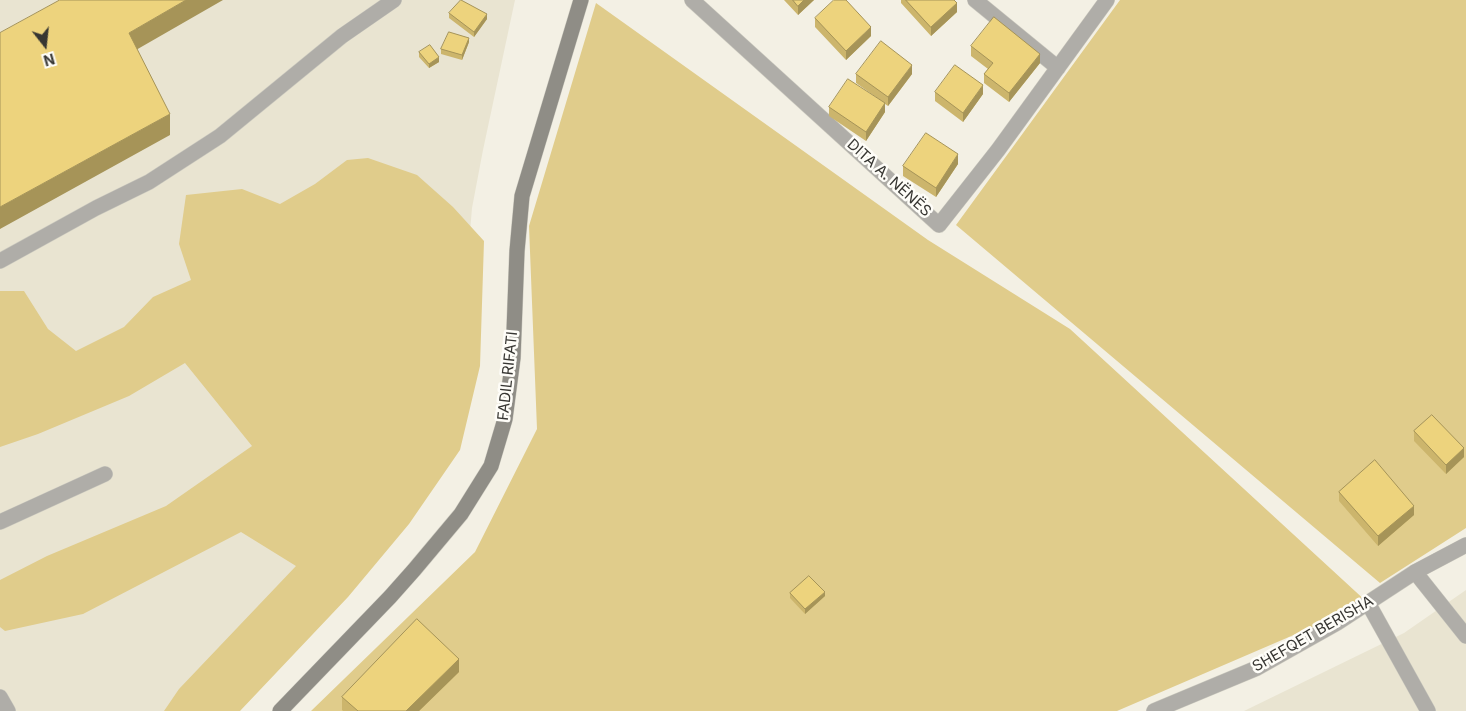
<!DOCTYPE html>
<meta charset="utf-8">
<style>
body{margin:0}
#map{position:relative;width:1466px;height:711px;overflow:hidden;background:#f3f0e4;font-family:Inter,sans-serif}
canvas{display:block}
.north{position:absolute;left:20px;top:20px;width:50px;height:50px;-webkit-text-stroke:4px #fefdf8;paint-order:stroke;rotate:164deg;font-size:14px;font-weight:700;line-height:20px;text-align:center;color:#373632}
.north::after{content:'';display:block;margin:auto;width:18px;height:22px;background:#373632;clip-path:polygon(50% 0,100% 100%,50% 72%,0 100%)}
</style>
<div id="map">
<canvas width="1466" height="711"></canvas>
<div class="north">N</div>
</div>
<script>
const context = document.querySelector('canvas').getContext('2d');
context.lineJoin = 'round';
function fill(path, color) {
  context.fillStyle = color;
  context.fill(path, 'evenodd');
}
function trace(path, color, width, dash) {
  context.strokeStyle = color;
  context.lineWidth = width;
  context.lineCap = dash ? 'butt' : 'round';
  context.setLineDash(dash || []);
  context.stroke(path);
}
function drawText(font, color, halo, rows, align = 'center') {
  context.font = font + ' Inter,sans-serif';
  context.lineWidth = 5;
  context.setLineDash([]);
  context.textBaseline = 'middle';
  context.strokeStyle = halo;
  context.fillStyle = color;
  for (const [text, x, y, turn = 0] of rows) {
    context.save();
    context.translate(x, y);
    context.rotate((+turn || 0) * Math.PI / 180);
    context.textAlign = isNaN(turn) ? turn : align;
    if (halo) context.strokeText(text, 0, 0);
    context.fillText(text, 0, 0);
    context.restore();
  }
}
fill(new Path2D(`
 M 0,0 L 515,0 L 483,150 L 472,208 L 468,256 L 234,711 L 0,711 Z
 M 1466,590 L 1466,711 L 1244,711 L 1404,633 Z`), '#e9e4d1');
fill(new Path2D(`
 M 1120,0 L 1466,0 L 1466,528 L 1380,583 L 956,225 Z
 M 596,3 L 928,240 L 1070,329 L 1368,603 L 1117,711 L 311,711 L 475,552 L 537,429 L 529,226 Z
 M 368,158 L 417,175 L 453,207 L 484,241 L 480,366 L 460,450 L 409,524 L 348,597 L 240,711 L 164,711 L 179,689 L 296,566 L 241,532 L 83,614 L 5,631 L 0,627 L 0,580 L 47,556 L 166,506 L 252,446 L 185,363 L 129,396 L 38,434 L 0,447 L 0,291 L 24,291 L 48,329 L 76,351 L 124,327 L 153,297 L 191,280 L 179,244 L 186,195 L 242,189 L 280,204 L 315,184 L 347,160 Z`), '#e0cc8b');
const lane = new Path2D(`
 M 0,261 L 96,208 L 149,182 L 220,136 L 342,36 L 394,0
 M 0,522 L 105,474
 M 1415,572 L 1466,636
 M 1368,603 L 1428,711
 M 0,697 L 8,711`);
const street = new Path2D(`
 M 692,0 L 939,225 L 998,150 L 1107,0
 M 975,0 L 1058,68
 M 1154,711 L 1257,668 L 1337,623 L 1415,572 L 1466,545`);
const secondary = new Path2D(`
 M 280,711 L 390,597 L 414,570 L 461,514 L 491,466 L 505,419 L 513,358 L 517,251 L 522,196 L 581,0`);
trace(lane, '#cdcbc0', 16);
trace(street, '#cdcbc0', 16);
trace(secondary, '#cdcbc0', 16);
trace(lane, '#afada8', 15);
trace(street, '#afada8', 15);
trace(secondary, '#8f8d86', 15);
fill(new Path2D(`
 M 784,0 L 814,0 L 798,15 Z
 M 901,0 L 954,0 L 957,12 L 931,36 L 901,3 Z
 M 449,13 L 487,19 L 474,37 L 449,18 Z
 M 815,18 L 871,36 L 846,60 L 815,27 Z
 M 469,42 L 462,60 L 441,54 L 441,49 Z
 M 971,46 L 1040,63 L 1009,102 L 984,83 L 984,74 L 988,69 L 971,56 Z
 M 419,52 L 439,62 L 429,68 L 419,57 Z
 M 856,74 L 912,74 L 888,106 L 885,104 L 885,112 L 866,141 L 829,116 L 829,107 L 880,100 L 856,83 Z
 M 935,92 L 983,94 L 963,122 L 935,101 Z
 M 958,164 L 936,197 L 903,176 L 903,166 Z
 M 1414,431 L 1464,457 L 1446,474 L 1414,441 Z
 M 1339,492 L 1414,515 L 1378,546 L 1339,501 Z
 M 790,593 L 825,596 L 805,614 L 790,598 Z
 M 459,672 L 419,711 L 343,711 L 342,710 L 342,697 Z`), '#ccb56c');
fill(new Path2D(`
 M 186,0 L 223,0 L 129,54 L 129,33 Z
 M 804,0 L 814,0 L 798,15 L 798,6 Z
 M 957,3 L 957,12 L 931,36 L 931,27 Z
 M 487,14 L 487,19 L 474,37 L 474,32 Z
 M 871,27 L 871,36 L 846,60 L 846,51 Z
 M 469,38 L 469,42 L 462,60 L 462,55 Z
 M 1040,54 L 1040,63 L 1009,102 L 1009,93 Z
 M 439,57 L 439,62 L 429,68 L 429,64 Z
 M 912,65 L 912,74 L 888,106 L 888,97 Z
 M 983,85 L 983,94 L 963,122 L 963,113 Z
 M 885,103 L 885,112 L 866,141 L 866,132 Z
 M 170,114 L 170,135 L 0,229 L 0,207 Z
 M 958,154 L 958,164 L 936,197 L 936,188 Z
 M 1464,448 L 1464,457 L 1446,474 L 1446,465 Z
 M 1414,506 L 1414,515 L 1378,546 L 1378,536 Z
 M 825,592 L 825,596 L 805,614 L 805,609 Z
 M 459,659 L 459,672 L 419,711 L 406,711 Z`), '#a69458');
const building = new Path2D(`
 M 60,0 L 186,0 L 129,33 L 170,114 L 0,207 L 0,33 Z
 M 461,0 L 487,14 L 474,32 L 449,13 Z
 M 793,0 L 804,0 L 798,6 Z
 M 834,0 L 846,0 L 871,27 L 846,51 L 815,18 Z
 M 906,0 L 954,0 L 957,3 L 931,27 Z
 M 994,17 L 1040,54 L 1009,93 L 984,74 L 993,63 L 971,46 Z
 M 449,32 L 469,38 L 462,55 L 441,49 Z
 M 881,41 L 912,65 L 888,97 L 856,74 Z
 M 430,45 L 439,57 L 429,64 L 419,52 Z
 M 955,65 L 983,85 L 963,113 L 935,92 Z
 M 848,79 L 885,103 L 866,132 L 829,107 Z
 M 926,133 L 958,154 L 936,188 L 903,166 Z
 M 1432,415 L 1464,448 L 1446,465 L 1414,431 Z
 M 1375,460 L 1414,506 L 1378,536 L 1339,492 Z
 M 809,576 L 825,592 L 805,609 L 790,593 Z
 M 417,619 L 459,659 L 406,711 L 358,711 L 342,697 Z`);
fill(building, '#edd37d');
trace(building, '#a69458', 1);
drawText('15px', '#373632', '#fefdf8', [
 ["DITA A. NËNËS",889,178,42],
 ["FADIL RIFATI",508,376,-84],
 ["SHEFQET BERISHA",1313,634,-30]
]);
</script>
